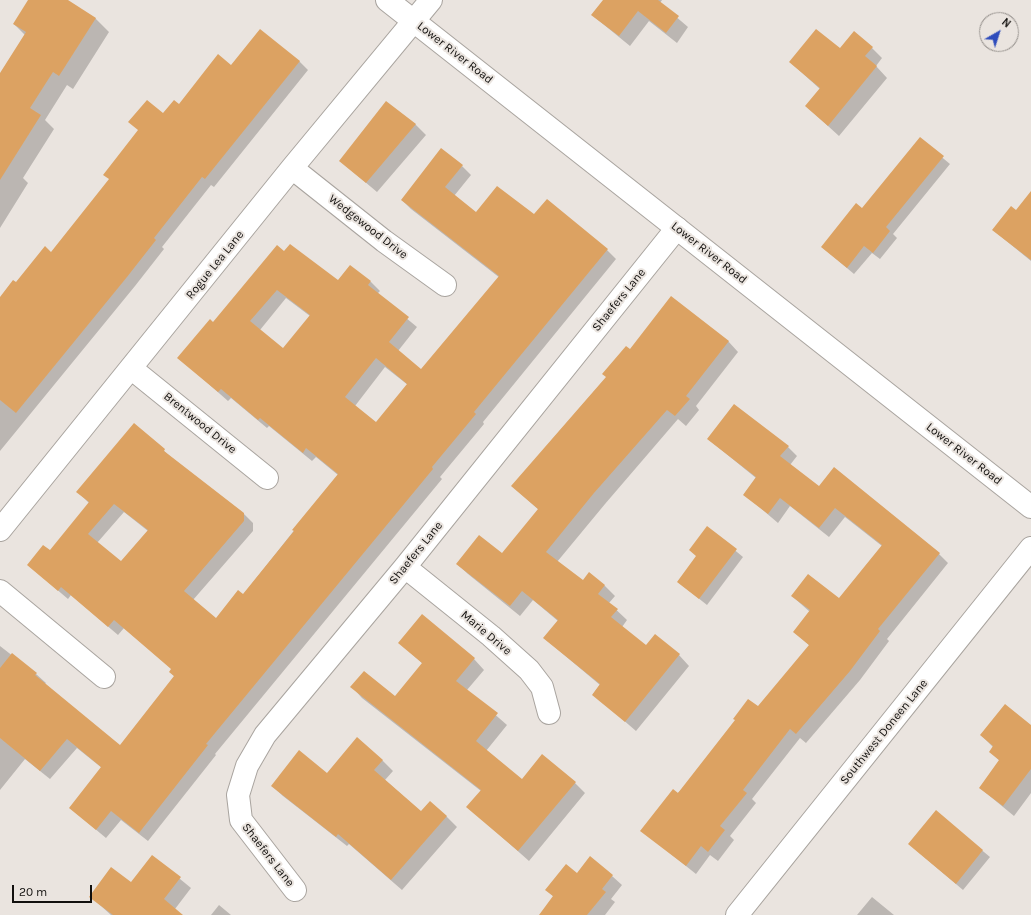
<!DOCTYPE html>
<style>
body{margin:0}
#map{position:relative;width:1031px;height:915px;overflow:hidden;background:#eae4df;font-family:Karla,sans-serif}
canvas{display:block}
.north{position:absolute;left:979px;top:12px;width:40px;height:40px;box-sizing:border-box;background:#eae4df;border:1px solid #948f8b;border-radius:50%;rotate:39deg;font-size:11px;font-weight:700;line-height:16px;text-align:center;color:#12100e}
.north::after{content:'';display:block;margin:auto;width:14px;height:18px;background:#2e4cbc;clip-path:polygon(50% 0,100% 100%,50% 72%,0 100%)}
.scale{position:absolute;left:12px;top:885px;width:80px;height:18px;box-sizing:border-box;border:2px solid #12100e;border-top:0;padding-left:5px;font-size:12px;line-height:14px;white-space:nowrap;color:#12100e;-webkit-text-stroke:3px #eae4df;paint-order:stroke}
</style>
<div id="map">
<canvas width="1031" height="915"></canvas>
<div class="north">N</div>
<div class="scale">20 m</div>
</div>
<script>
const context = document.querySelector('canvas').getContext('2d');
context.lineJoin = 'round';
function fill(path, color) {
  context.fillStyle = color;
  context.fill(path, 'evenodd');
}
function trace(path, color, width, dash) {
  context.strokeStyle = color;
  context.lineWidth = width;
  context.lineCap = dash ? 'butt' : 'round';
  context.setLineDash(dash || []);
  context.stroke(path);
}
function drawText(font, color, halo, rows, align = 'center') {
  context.font = font + ' Karla,sans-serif';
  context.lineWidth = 4;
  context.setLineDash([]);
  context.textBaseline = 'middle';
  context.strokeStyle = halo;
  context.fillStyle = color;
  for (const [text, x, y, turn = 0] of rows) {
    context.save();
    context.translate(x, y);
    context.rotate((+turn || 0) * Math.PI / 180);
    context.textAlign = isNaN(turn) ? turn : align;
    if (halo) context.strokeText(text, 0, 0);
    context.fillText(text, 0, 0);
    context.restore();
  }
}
fill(new Path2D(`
 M 29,0 L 66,0 L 95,18 L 109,32 L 73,89 L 67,85 L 45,120 L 54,129 L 23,178 L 28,183 L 0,228 L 0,74 L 25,35 L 14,24 Z
 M 604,0 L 662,0 L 660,3 L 688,27 L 677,43 L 649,21 L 630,46 L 592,15 Z
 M 872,48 L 882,58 L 876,66 L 887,78 L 839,136 L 806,106 L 820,89 L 790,62 L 840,50 Z
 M 299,61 L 308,70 L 214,187 L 211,185 L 162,247 L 164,249 L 135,286 L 0,451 L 0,298 L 52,253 L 164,115 L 180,105 L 231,66 Z
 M 415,124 L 426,135 L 377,192 L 340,161 Z
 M 920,139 L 950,164 L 893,234 L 897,238 L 880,259 L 872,253 L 854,274 L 822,247 L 862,209 Z
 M 462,166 L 471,175 L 454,196 L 476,214 L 534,216 L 607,250 L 616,259 L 483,422 L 484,424 L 440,477 L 442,479 L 215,754 L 216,755 L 148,841 L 121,820 L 106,838 L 70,808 L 102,768 L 77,748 L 50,779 L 25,759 L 0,790 L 0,646 L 36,674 L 46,683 L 45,684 L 120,747 L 175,677 L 170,672 L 172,669 L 124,628 L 118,635 L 71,595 L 68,599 L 28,565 L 51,552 L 89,503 L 78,492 L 134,424 L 173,459 L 243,513 L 253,523 L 253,531 L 193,600 L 216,620 L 243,595 L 338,475 L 316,457 L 312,461 L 269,426 L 267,428 L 231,398 L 228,401 L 179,358 L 284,252 L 338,282 L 371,282 L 380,291 L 377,294 L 417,327 L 398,351 L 421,370 L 500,278 L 411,209 L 402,200 ZM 286,298 L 310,316 L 284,350 L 260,330 ZM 385,367 L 408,385 L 376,423 L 355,406 ZM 124,512 L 148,531 L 121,562 L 97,543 Z
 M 1031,201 L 1031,261 L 993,230 Z
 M 728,341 L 738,352 L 696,406 L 699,410 L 686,426 L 678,419 L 605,504 L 557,562 L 583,581 L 589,574 L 605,586 L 615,596 L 609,603 L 627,620 L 622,627 L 646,646 L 679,655 L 689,666 L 636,731 L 593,694 L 600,685 L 544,638 L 558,621 L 533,600 L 520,616 L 468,574 L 457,564 L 502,555 L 539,510 L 512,486 L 630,350 Z
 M 708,439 L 788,447 L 797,456 L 790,465 L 819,487 L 939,554 L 948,563 L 887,639 L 889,641 L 860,680 L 806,743 L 800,738 L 752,799 L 756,803 L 730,836 L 734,840 L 718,861 L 710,855 L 696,874 L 642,831 L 758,708 L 810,646 L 794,632 L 810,612 L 792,596 L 839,599 L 882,546 L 845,517 L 829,537 L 790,506 L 778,523 L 744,494 L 756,478 Z
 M 707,527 L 743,557 L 707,605 L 678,582 L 697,556 Z
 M 400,643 L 474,659 L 484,670 L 467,690 L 507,725 L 486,751 L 522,780 L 575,783 L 585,793 L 529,861 L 468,807 L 481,791 L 362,698 L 352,687 L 395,698 L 423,664 Z
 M 1031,727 L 1031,793 L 1014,816 L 980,788 L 1000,761 L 990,752 L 994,748 L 981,735 Z
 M 382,760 L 393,771 L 385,780 L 421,812 L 446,816 L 457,827 L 402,890 L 349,844 L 347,846 L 283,796 L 272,786 Z
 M 936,812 L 990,857 L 963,890 L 917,851 Z
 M 152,856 L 191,888 L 175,909 L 181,915 L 111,915 L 90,896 L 131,884 Z
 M 577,874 L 612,876 L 622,885 L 611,899 L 615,902 L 605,915 L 540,915 L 554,897 L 546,890 Z
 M 872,897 L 894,915 L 857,915 Z
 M 219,905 L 231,915 L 211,915 Z`), '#0003');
fill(new Path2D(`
 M 28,0 L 68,0 L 96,18 L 59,76 L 53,72 L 30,108 L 41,115 L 0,180 L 0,73 L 26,32 L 13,24 Z
 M 603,0 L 658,0 L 679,16 L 666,33 L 638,11 L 619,36 L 591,15 Z
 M 260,29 L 300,61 L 205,179 L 202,177 L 154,238 L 156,240 L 127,277 L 16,413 L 0,400 L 0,297 L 13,280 L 16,282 L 45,246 L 51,252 L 109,179 L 103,175 L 138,130 L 128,122 L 147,100 L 163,113 L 174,100 L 179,104 L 218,54 L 231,65 Z
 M 816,29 L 840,48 L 854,31 L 873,47 L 865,56 L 877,66 L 828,126 L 805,106 L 820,88 L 789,62 Z
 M 386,101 L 416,124 L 366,183 L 339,161 Z
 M 920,137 L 944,156 L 886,227 L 890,231 L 873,253 L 864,246 L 847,268 L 821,247 L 856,203 L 862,208 Z
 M 441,148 L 463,165 L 445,187 L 476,212 L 497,186 L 534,214 L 547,199 L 608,249 L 474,412 L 476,414 L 432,467 L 433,469 L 206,744 L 208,745 L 139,833 L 111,811 L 96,830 L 69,808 L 101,767 L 67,739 L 40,771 L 0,738 L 0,668 L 12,653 L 37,673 L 35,675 L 120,745 L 174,676 L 169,672 L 171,669 L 114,620 L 108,627 L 61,587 L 58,591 L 27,565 L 43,545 L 50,550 L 89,502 L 76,492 L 134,423 L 165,449 L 164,451 L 244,513 L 244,521 L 184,591 L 216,618 L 238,590 L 243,594 L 294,531 L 292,530 L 338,474 L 306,448 L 303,453 L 260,418 L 258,420 L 221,389 L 218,392 L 177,358 L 210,319 L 213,322 L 277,245 L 284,251 L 290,244 L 338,280 L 350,265 L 371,281 L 368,285 L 409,317 L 389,342 L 421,369 L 499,276 L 401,200 ZM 277,290 L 310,315 L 283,348 L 250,321 ZM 376,358 L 407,384 L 376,422 L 345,397 ZM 114,504 L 148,530 L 121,561 L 88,534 Z
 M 1031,191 L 1031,260 L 992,230 L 1011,206 L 1016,210 Z
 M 671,296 L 729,341 L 686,396 L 690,399 L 675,416 L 667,410 L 594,493 L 546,552 L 583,580 L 589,572 L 605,585 L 598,594 L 618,609 L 611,617 L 646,645 L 655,634 L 680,654 L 625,722 L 592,695 L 600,684 L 543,638 L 558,620 L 522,591 L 510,606 L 456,564 L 479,535 L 502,553 L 538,509 L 511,486 L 606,377 L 602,374 L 626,346 L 630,349 Z
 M 734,404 L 789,446 L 780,456 L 819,486 L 834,467 L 940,553 L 878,629 L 880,631 L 850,671 L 796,734 L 790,729 L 743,790 L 747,793 L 720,826 L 725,830 L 708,852 L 701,846 L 686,866 L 640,831 L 673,789 L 678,793 L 735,720 L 733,719 L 748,699 L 758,706 L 809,645 L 793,632 L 810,610 L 791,596 L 808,574 L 839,598 L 882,545 L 835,508 L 819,528 L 780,498 L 768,514 L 743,495 L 756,477 L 707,439 Z
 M 707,526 L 737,549 L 699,599 L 677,582 L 696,556 L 689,550 Z
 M 422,614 L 475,658 L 456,681 L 498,713 L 476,741 L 522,779 L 542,754 L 576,782 L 518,851 L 466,807 L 481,790 L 350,687 L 364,671 L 395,696 L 422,663 L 398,643 Z
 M 1005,704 L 1031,725 L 1031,769 L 1003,806 L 979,788 L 999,760 L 989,752 L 993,746 L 980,735 Z
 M 357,737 L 383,760 L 374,770 L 421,811 L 430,801 L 447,816 L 391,880 L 338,834 L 336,837 L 271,786 L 299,750 L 327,773 Z
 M 936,810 L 983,850 L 956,884 L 908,844 Z
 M 152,855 L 181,877 L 164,899 L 183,915 L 113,915 L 89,897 L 111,867 L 131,882 Z
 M 590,856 L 613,875 L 602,889 L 606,892 L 587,915 L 539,915 L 553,896 L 545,890 L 566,864 L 577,873 Z`), '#dca262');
const minor = new Path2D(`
 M 292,168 L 384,241 L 445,285
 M 132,369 L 267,478
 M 0,530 L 292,168 L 431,0
 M 405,567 L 491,636 L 529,670 L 542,687 L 549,713
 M 0,591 L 104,677
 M 295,890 L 241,820 L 238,795 L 247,766 L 265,735 L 405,567 L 677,228
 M 737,915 L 1031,548`);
const tertiary = new Path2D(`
 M 387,0 L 1031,507`);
trace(minor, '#a9a49f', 24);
trace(tertiary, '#a9a49f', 24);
trace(minor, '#fff', 22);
trace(tertiary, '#fff', 22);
drawText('12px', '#12100e', '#eae4df', [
 ["Lower River Road",455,53,38],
 ["Wedgewood Drive",368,227,38],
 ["Lower River Road",709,253,38],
 ["Rogue Lea Lane",215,265,-51],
 ["Shaefers Lane",619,300,-51],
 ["Brentwood Drive",200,423,39],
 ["Lower River Road",964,454,38],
 ["Shaefers Lane",416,553,-51],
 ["Marie Drive",486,633,40],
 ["Southwest Doneen Lane",884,732,-51],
 ["Shaefers Lane",268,855,52]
]);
</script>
